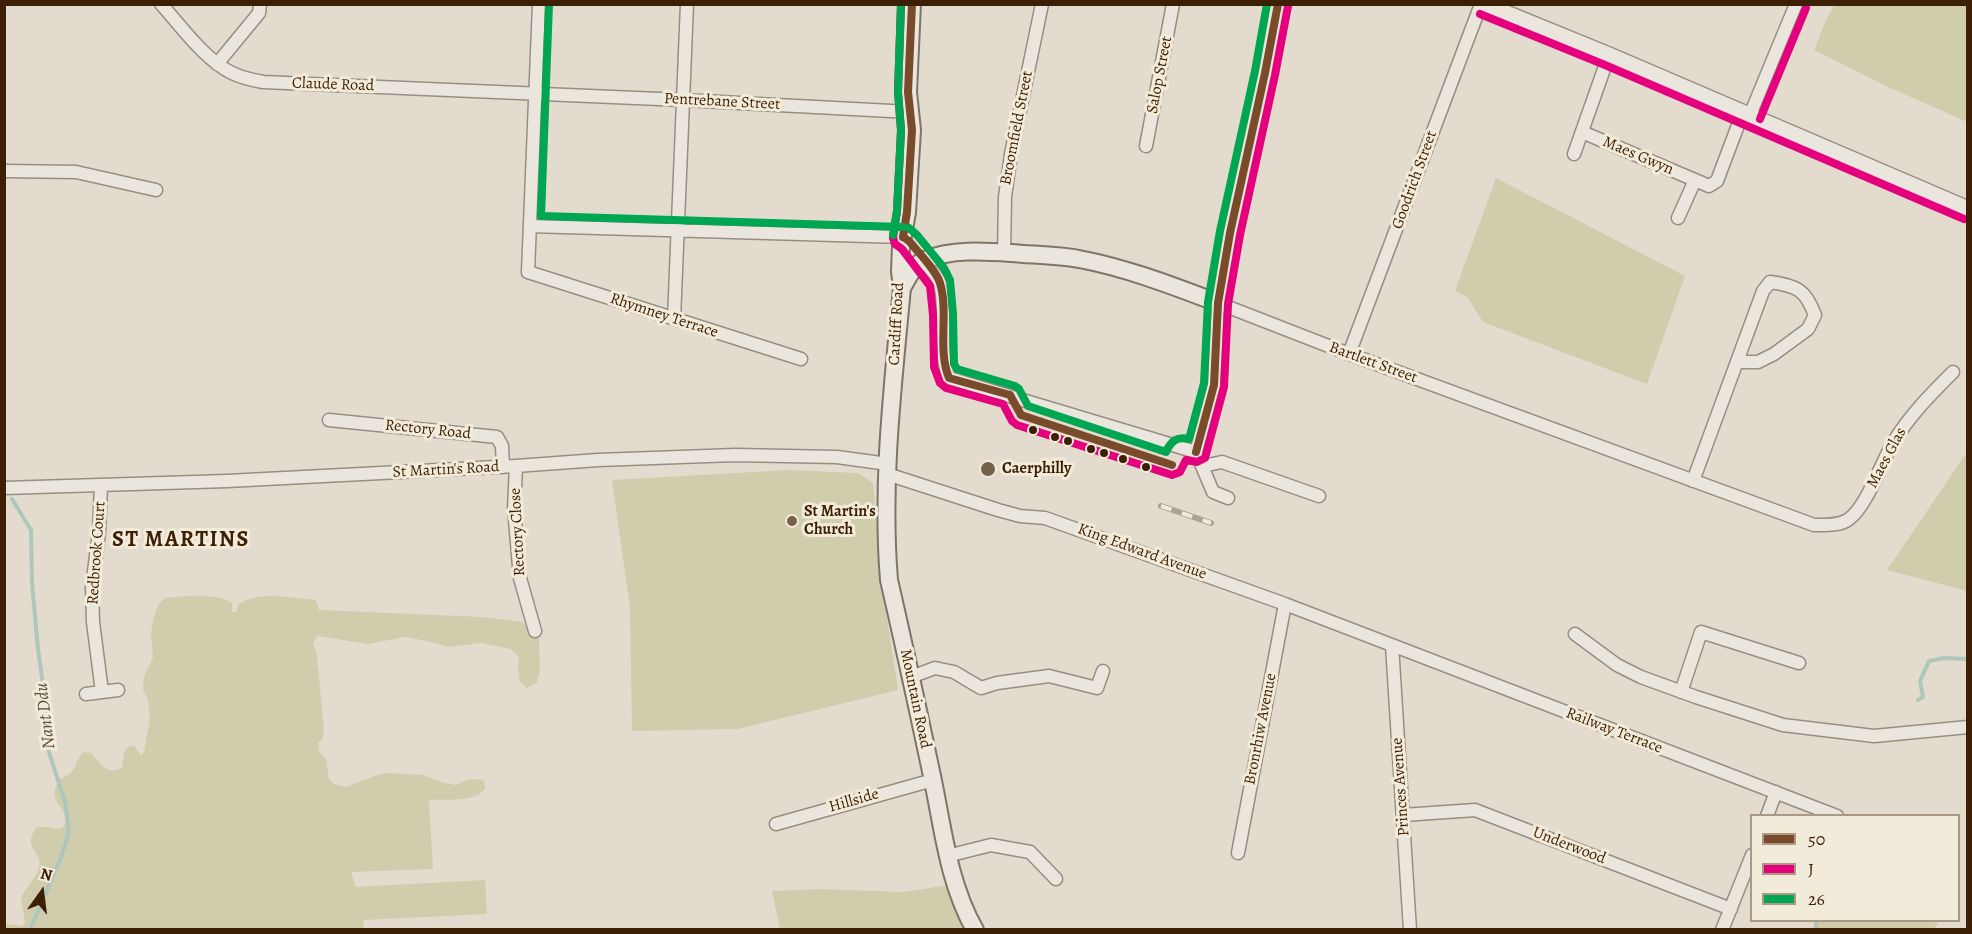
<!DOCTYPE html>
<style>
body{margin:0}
#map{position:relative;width:1972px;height:934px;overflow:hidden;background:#e3dcce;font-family:Alegreya,serif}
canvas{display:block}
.frame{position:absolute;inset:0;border:6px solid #3c1f04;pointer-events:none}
.legend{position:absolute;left:1750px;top:814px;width:210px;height:108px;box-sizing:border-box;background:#f3ebd9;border:2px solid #aa9984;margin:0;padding:8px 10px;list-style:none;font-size:18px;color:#3c1f04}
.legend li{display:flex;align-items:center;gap:12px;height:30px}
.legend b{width:30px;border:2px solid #aa9984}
.north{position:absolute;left:12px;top:862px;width:60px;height:60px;-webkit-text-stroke:4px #f3ebd9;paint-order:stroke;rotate:14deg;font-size:16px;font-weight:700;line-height:24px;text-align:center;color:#3c1f04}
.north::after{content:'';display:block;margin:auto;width:21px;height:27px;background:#3c1f04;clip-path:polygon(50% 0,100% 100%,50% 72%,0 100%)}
</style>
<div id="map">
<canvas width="1972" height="934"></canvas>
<div class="frame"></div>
<ul class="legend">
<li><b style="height:8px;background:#7a4b2a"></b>50</li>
<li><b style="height:8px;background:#e5007d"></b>J</li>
<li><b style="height:8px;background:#00a651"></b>26</li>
</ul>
<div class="north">N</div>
</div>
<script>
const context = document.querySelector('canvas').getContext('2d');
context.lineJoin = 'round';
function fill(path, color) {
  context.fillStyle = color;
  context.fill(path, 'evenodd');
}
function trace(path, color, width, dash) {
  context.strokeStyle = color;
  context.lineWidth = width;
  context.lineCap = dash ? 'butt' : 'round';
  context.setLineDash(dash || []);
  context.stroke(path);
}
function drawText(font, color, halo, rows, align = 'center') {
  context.font = font + ' Alegreya,serif';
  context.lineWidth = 6;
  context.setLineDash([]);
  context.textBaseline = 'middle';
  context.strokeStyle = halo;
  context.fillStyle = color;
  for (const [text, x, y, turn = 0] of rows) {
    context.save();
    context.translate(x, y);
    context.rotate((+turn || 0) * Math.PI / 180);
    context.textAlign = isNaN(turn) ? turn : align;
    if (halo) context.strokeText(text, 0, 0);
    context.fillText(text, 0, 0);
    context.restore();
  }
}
fill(new Path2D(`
 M 1834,5 L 1967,5 L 1967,122 L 1884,85 L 1814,50 L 1824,25 Z
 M 1496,178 L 1685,276 L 1647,384 L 1483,322 L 1467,297 L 1455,291 Z
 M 1967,452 L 1967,591 L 1887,570 Z
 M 789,470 L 858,473 L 873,483 L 884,598 L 898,690 L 738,729 L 632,731 L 630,608 L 612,480 Z
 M 186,596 C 201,597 219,594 232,603 L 232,612 L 236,612 L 239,604 C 259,590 292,598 316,600 L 319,610 L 483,617 L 522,622 L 539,639 L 540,671 L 537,682 L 527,688 L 520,682 L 518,667 L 519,657 L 511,649 L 481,643 L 448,647 L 427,641 L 405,637 L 368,644 L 318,636 L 313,643 L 317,656 L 324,730 L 322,741 L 318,742 L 319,751 L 326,759 L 329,779 L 334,784 L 347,787 L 374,776 L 387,773 L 424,775 L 444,783 L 456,785 L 466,780 L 477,779 L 484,781 L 485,789 C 474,803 446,799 429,800 L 433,869 L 351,872 L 356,887 L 485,880 L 487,914 L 364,920 L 363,930 L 5,930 L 5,924 L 22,926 L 25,922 L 21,897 C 25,890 38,874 39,868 C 44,850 20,849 37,827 L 46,827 L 59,829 L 64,826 L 67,818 C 59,801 49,799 59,779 C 80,772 72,764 83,752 L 91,753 L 103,767 L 112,771 L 122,768 L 124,753 L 129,746 L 134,746 L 141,755 L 144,752 L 150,718 L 148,700 L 143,689 L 144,677 L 153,657 L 151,633 L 154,616 L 159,604 L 165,598 Z
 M 956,884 L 975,929 L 780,929 L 772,891 L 820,889 L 902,892 Z
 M 1816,921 L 1816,920 L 1939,921 L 1934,930 L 1816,929 Z`), '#cfcdac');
trace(new Path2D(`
 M 12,499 L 31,530 L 32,583 L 38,649 L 46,706 L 48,749 L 65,802 L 69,831 L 62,855 L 30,930
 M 1918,700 L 1923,697 L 1920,681 L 1929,661 L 1944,658 L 1968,659
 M 1816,930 L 1816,920`), '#afc6bc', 4);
const minor = new Path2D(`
 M 161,4 C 181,26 205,60 232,73 C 242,78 252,80 263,82 L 683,100 L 910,112
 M 539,4 L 528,272 L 801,359
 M 217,64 L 259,13 L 260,4
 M 1750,115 L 1796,4
 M 1582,132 L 1709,186 L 1717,181 L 1743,112
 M 1146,146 L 1173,4
 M 1574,154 L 1609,55
 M 4,171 L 76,172 L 156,190
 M 1678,218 L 1695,180
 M 530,226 L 903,237
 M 1004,253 L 1005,197 L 1011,154 L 1042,4
 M 923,261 C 929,268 937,274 940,284 C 948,314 937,348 949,378 L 1196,452 L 1213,492 L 1228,498
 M 674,319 L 687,4
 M 1349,354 L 1481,4
 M 329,420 L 497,437 L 502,446 L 503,467
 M 1196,452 L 1214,385 L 1218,303 L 1349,354 L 1814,525 C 1825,525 1840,526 1849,519 C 1867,506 1881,463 1893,443 C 1909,416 1931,394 1953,372
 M 516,466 L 514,509 L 520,578 L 535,631
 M 1203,466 L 1222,462 L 1319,496
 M 887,474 L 998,510 L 1020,516 L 1045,518 L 1285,604 L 1837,816
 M 1693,481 L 1763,291 L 1770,282 C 1797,286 1805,289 1815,315 L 1808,329 L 1774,354 L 1758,362 L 1737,362
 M 101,485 L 99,532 L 92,587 L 93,622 L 102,692
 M 4,488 L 227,481 L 516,466 L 598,460 L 735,455 L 837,457 L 888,464
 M 1575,634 L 1617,665 L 1641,677 L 1696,697 L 1783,725 L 1874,736 L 1968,727
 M 1392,645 L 1410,930
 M 911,677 L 935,668 L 954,672 L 981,688 L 997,683 L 1049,676 L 1097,688 L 1103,671
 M 1681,692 L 1701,632 L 1799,663
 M 86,694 L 118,690
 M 1403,815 L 1475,810 L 1731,909
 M 1767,816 L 1776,792
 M 776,824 L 933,780
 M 1238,853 L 1285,604
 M 947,856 L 991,845 L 1030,852 L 1056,879
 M 1722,930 L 1752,855`);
const tertiary = new Path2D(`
 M 1484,4 L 1609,55 L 1968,209`);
const secondary = new Path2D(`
 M 912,4 L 908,92 L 912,130 L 907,212 L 901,247 L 900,271 L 902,288 C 893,385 881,482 889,580 C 904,645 918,710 932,776 C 943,828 948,882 975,930
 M 902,288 C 908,278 913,265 925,260 C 951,249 983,251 1011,253 C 1033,255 1057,255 1079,259 C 1127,268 1173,286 1218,303 L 1230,233 L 1265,73 L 1278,4`);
trace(minor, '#968e83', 15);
trace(tertiary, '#968e83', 18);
trace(secondary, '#7d7569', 20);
trace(minor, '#eae6de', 12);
trace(tertiary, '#eae6de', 15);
trace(secondary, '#eae6de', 16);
const rail = new Path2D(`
 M 1161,506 L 1211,523`);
trace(rail, '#a8a299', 6);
trace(rail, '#f3ebd9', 4, [11]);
trace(new Path2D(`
 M 903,237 L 907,212 L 912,130 L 908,92 L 912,4
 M 903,237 L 909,241 C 918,252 936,270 940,283 C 949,313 937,349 949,378 L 1010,395
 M 1010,395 L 1021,415 L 1172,465
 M 1196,452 L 1214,385 L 1218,303 L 1230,233 L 1265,73 L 1278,4`), '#7a4b2a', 8);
trace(new Path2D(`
 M 901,4 L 898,92 L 901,130 L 897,211 L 893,238 L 895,244 L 902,249 L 930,286 L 933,315 L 934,367 L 940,383 L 946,388 L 1003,404 L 1012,421 L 1017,425 L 1172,475 L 1180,472 L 1186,460 L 1197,462 L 1205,458 L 1224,387 L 1228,304 L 1240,235 L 1275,75 L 1288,6
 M 1480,14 L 1605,65 L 1964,219
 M 1760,119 L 1806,8`), '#e5007d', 8);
trace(new Path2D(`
 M 549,4 L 541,216 L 903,227
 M 909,228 L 917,235 L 944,268 L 950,280 L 953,314 L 954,364 L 957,369 L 1015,386 L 1019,389 L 1028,406 L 1166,452 C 1171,441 1177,436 1189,439 L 1204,383 L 1208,302 L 1220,231 L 1255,71 L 1267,4
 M 893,235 L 897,211 L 901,130 L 898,92 L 901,4`), '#00a651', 8);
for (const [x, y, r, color] of [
 [1033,430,5,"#3c1f04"],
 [1055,437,5,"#3c1f04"],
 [1068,441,5,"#3c1f04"],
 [1091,449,5,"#3c1f04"],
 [1104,453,5,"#3c1f04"],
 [1123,459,5,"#3c1f04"],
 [1146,467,5,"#3c1f04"],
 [988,469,8,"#76614b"],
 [792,521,6,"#76614b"]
]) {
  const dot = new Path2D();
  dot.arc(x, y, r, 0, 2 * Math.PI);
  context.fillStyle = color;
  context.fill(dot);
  trace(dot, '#f3ebd9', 2);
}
drawText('16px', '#3c1f04', '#f3ebd9', [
 ["Salop Street",1160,75,-79],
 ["Claude Road",333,85,2],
 ["Pentrebane Street",722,102,3],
 ["Broomfield Street",1017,128,-79],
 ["Maes Gwyn",1638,156,23],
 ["Goodrich Street",1415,180,-70],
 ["Rhymney Terrace",664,316,18],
 ["Cardiff Road",897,324,-87],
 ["Bartlett Street",1373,363,20],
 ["Rectory Road",428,430,6],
 ["Maes Glas",1887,458,-62],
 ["St Martin's Road",446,470,-3],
 ["Rectory Close",518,532,-93],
 ["King Edward Avenue",1142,552,20],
 ["Redbrook Court",97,553,-86],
 ["Mountain Road",915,699,78],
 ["Bronrhiw Avenue",1261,729,-79],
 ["Railway Terrace",1614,731,21],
 ["Princes Avenue",1401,787,-94],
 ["Hillside",854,801,-16],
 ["Underwood",1569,846,21]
]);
drawText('bold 16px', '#3c1f04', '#f3ebd9', [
 ["Caerphilly",1002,469],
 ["St Martin's",804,512],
 ["Church",804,530]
], 'left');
drawText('italic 18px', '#584e39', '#f3ebd9', [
 ["Nant Ddu",46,716,-97]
]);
context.letterSpacing = '1.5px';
drawText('bold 22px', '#3c1f04', '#f3ebd9', [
 ["ST MARTINS",181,541]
]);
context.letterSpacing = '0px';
</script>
